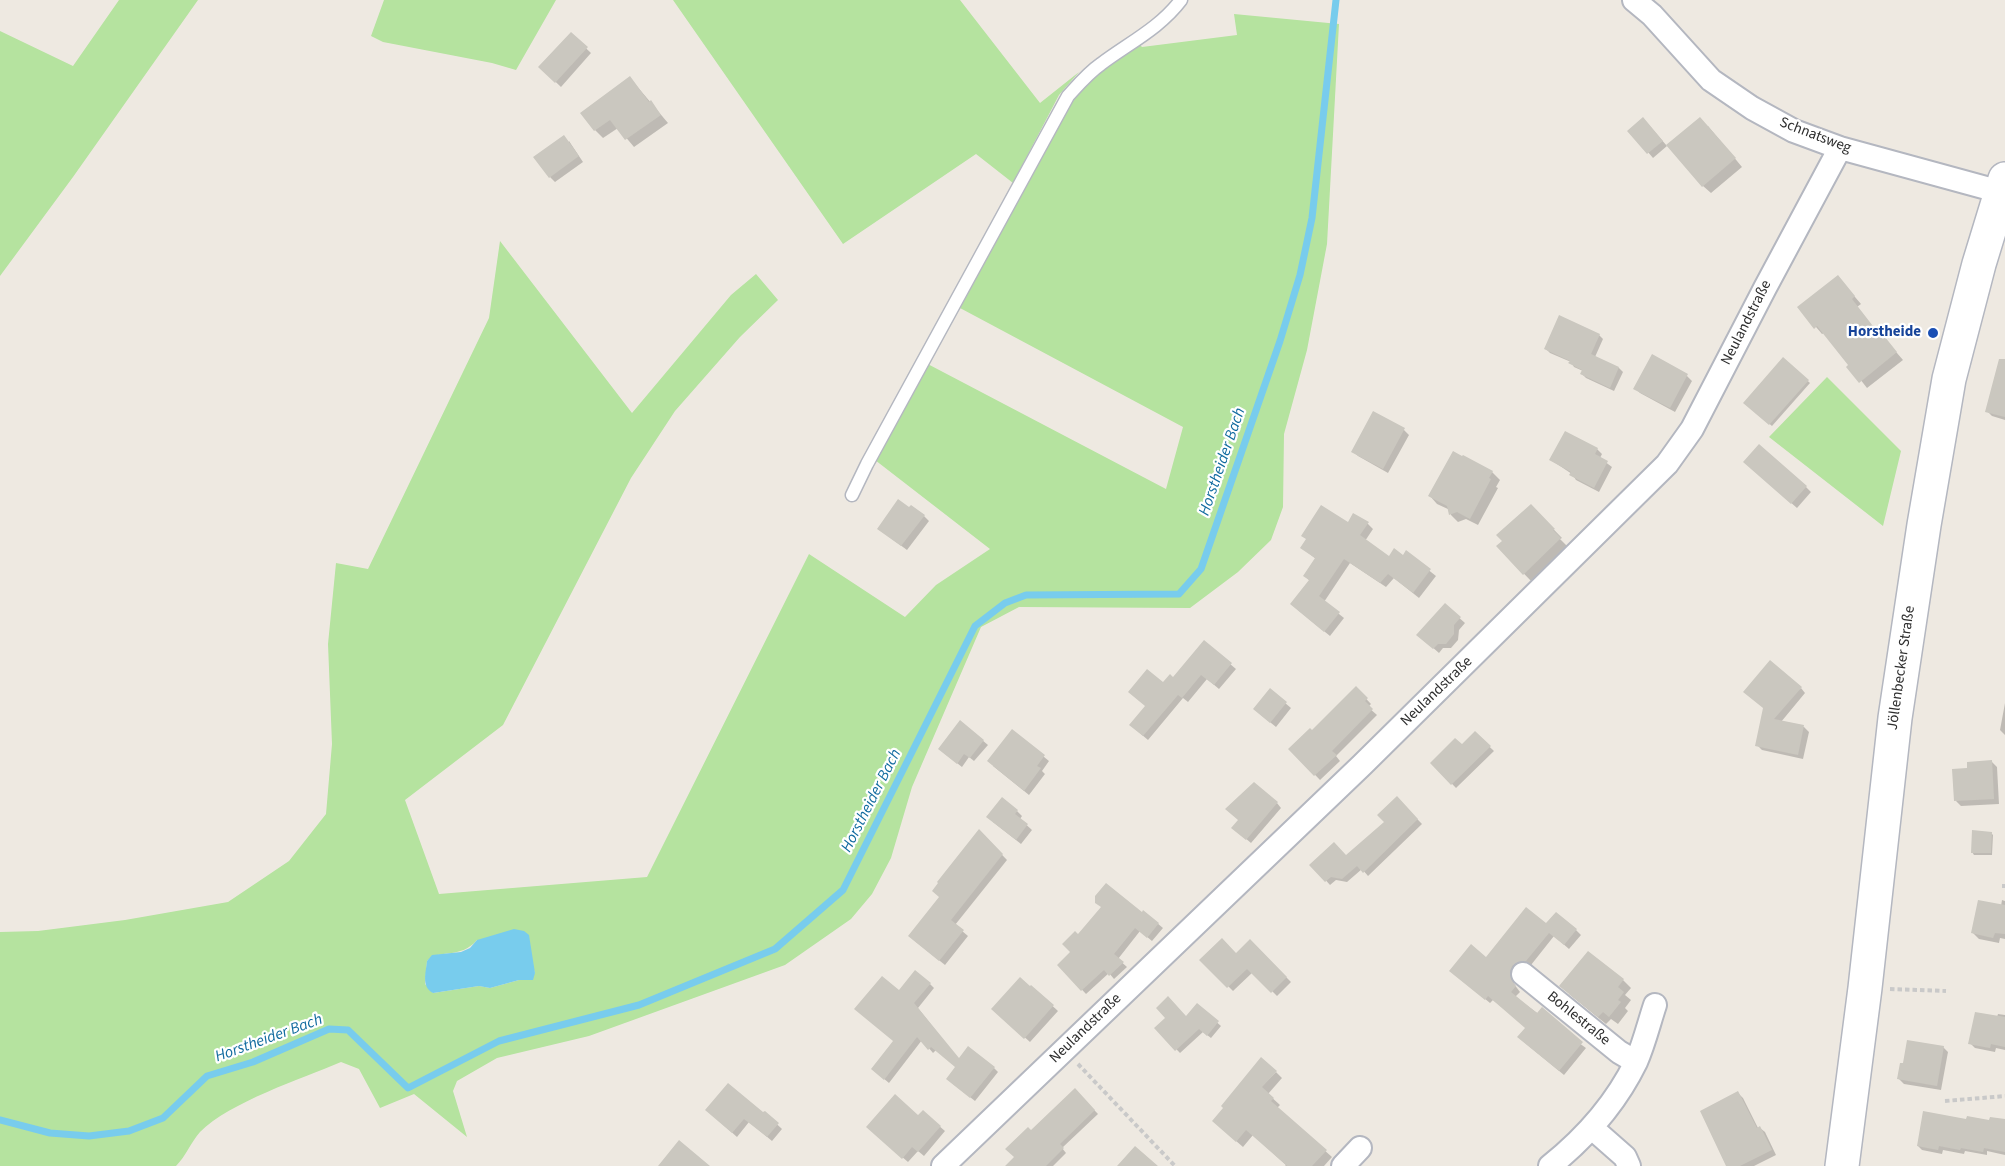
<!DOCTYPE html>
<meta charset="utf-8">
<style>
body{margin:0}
canvas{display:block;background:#eee9e1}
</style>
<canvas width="2005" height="1166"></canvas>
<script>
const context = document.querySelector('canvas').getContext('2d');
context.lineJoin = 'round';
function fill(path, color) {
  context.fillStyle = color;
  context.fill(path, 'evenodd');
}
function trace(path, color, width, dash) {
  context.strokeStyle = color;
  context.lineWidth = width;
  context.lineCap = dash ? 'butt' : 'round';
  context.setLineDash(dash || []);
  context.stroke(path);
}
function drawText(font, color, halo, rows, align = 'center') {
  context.font = font + ' "Source Sans 3",sans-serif';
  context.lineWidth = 4.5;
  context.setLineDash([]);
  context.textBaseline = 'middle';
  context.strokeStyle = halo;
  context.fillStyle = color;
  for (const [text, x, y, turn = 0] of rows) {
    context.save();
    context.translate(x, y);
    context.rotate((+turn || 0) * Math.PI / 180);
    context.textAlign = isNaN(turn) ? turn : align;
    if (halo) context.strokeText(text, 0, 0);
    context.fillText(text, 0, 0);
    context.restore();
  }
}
fill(new Path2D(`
 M 119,0 L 198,0 L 73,177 L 0,276 L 0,31 L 73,66 Z
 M 384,0 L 556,0 L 516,70 L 492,63 L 383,42 L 371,36 Z
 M 673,0 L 960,0 L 1040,103 L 1079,72 L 1059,95 L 1013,183 L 976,154 L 843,244 Z
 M 1234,14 L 1339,24 L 1327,244 L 1307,350 L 1284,434 L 1283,507 L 1271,540 L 1238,572 L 1190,608 L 1019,607 L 981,627 L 912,787 L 891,858 L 872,894 L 851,919 L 785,965 L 589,1036 L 497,1058 L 457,1081 L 453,1091 L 467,1137 L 414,1094 L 380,1108 L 359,1069 L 341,1062 C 301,1079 230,1102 200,1132 C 191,1142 186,1156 176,1166 L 0,1166 L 0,932 L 38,931 L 125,920 L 228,902 L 289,861 L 326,814 L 332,744 L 328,644 L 336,563 L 368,569 L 489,318 L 500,241 L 632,413 L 731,295 L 756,274 L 778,300 L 740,337 L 675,411 L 631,478 L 503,725 L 405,800 L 439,894 L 647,877 L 809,554 L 905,617 L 936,585 L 990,549 L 875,460 L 922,361 L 1166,489 L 1183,427 L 960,308 L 1072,100 L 1085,83 L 1140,45 L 1142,47 L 1237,35 ZM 477,940 L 532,964 L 535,973 L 526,980 L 519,980 L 490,988 L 479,986 L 433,993 L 425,984 L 427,961 C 439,948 460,960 477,940 Z
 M 1827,377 L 1901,451 L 1883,526 L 1769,437 Z`), '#b5e39f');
fill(new Path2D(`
 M 514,929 L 524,931 L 529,935 L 535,973 L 533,980 L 519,980 L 490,988 L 479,986 L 433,993 C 421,987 426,972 427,961 L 432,955 L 461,952 L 470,948 L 477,940 Z`), '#78cced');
fill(new Path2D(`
 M 571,34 L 591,53 L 561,87 L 540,67 Z
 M 630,78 L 668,123 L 634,147 L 618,128 L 603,138 L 595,130 Z
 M 1648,124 L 1667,146 L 1653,158 L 1630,131 Z
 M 1708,126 L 1742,167 L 1711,193 L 1703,186 Z
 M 569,141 L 583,162 L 555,182 L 550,177 Z
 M 1838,277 L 1861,304 L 1857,307 L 1883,340 L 1891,346 L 1903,360 L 1867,388 L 1824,333 L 1822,334 L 1799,307 Z
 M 1599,335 L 1603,339 L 1595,357 L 1619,368 L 1623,372 L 1614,391 L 1586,378 L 1582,374 L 1583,371 L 1574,367 L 1571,362 L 1550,353 L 1546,349 Z
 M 1652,356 L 1687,376 L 1692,381 L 1675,412 L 1640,393 L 1635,388 Z
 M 1783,359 L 1810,383 L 1772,426 L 1745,403 Z
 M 2005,370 L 2005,420 L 1992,416 L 1987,411 Z
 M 1374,413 L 1404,430 L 1409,435 L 1388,473 L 1358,456 L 1353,451 Z
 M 1597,449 L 1602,454 L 1600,458 L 1612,467 L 1599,492 L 1576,480 L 1572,474 L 1551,460 Z
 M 1750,467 L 1806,487 L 1811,492 L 1797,508 Z
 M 1492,472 L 1500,480 L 1496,487 L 1498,488 L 1478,525 L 1466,519 L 1458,522 L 1451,515 L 1450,510 L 1437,504 L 1430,496 Z
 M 1531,506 L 1562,538 L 1560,539 L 1568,547 L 1532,582 L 1498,547 Z
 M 924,516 L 929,521 L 907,550 L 884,533 Z
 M 1348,524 L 1368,524 L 1373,529 L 1365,541 L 1390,558 L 1404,557 L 1407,553 L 1436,576 L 1419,598 L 1394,578 L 1386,587 L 1350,563 L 1324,602 L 1344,618 L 1330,636 L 1298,610 L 1310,581 L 1305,576 L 1316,559 L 1302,548 Z
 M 1445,605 L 1465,623 L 1459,630 L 1458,640 L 1451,648 L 1443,648 L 1439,653 L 1423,639 Z
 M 1204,642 L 1236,669 L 1219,689 L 1207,679 L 1188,702 L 1183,698 L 1148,740 L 1135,729 L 1146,706 L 1163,685 L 1173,679 Z
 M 1356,688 L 1371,704 L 1368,707 L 1377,715 L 1336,756 L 1340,761 L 1320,780 L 1290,749 L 1312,732 Z
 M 1801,688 L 1805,693 L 1781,722 L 1804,727 L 1809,732 L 1803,759 L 1762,750 L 1757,745 L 1765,709 Z
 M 1270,690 L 1291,708 L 1276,727 L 1260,714 Z
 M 2005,703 L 2005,735 L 2000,730 Z
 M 961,722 L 988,745 L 974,761 L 969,757 L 962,767 L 944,753 Z
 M 1012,731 L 1049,761 L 1042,771 L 1045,774 L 1029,795 L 993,766 Z
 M 1475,733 L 1494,751 L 1456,788 L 1432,763 L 1462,746 Z
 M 1992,762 L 1997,767 L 1999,804 L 1961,806 L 1956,801 L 1969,770 Z
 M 1397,798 L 1422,824 L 1368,876 L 1362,869 L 1347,882 L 1336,880 L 1330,885 L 1312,865 L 1346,856 L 1386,822 Z
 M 1277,803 L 1281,808 L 1251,843 L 1238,832 L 1240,820 Z
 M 1017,811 L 1022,816 L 1020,819 L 1032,830 L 1021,844 L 993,822 Z
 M 979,831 L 1007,860 L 955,925 L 968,936 L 945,965 L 915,941 Z
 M 1991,833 L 1993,835 L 1992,855 L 1974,855 L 1972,852 Z
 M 2002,900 L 2005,901 L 2005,939 L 2000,938 L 1999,943 L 1979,939 L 1973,933 L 2001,906 Z
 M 1144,912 L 1163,928 L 1152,941 L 1140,931 L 1118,959 L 1127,967 L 1114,979 L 1109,973 L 1086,994 L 1059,965 L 1072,953 L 1078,936 Z
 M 1546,925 L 1576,930 L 1581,935 L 1569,949 L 1554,936 L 1531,965 L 1524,965 L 1514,977 L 1514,984 L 1520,992 L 1515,997 L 1586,1048 L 1564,1075 L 1524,1042 L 1527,1028 L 1493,1000 L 1490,1003 L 1456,975 Z
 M 1250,941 L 1291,982 L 1277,996 L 1253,972 L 1233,991 L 1202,960 L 1236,955 Z
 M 1623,980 L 1631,988 L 1625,995 L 1631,1000 L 1625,1008 L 1628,1011 L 1618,1024 L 1611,1019 L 1606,1024 L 1569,994 Z
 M 930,984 L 934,988 L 918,1008 L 959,1060 L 994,1068 L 998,1072 L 975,1101 L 952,1083 L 957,1067 L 936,1050 L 933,1053 L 922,1040 L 889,1083 L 877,1073 L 894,1042 L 899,992 Z
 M 1032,987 L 1058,1011 L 1030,1042 L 993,1009 Z
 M 1197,1005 L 1221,1026 L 1211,1038 L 1203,1032 L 1180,1053 L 1156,1028 L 1187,1018 Z
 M 1998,1014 L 2005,1015 L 2005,1050 L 1996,1048 L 1995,1052 L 1975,1048 L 1970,1043 L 1997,1017 Z
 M 1943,1047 L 1948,1052 L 1941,1090 L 1904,1084 L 1899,1079 Z
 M 1276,1072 L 1282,1078 L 1268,1094 L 1280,1105 L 1277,1108 L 1332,1157 L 1324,1166 L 1285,1166 L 1286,1165 L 1253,1135 L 1243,1147 L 1220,1127 Z
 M 1075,1090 L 1098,1114 L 1062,1148 L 1066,1153 L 1053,1166 L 1024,1166 L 1031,1132 Z
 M 1738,1093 L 1743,1098 L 1758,1128 L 1760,1128 L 1765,1132 L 1776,1155 L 1754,1166 L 1728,1166 Z
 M 923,1112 L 945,1131 L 924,1156 L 918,1151 L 908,1162 L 872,1131 L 918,1117 Z
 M 765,1113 L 782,1129 L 772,1141 L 749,1122 L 737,1137 L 711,1114 L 763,1115 Z
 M 1967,1121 L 2005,1121 L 2005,1155 L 1987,1151 L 1987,1155 L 1965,1151 L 1964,1154 L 1943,1150 L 1942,1154 L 1922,1150 L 1918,1146 Z`), '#0003');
trace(new Path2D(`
 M 0,1120 L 50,1133 L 89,1136 L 129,1131 L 163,1118 L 207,1076 L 253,1062 L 329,1029 L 348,1030 L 408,1088 L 499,1041 L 639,1005 L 775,949 L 843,890 L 975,626 L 1005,603 L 1026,595 L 1179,594 L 1201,569 L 1280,341 L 1300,275 L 1312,218 L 1336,0`), '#78cced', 7);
fill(new Path2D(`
 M 571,32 L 588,47 L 555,83 L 538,67 Z
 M 630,76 L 649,102 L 651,100 L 661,115 L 625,140 L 610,120 L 594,131 L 580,113 Z
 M 1643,117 L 1663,141 L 1647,154 L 1627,131 Z
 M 1700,117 L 1736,158 L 1702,187 L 1666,145 Z
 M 564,135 L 579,156 L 549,178 L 533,157 Z
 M 1838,275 L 1855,296 L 1852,299 L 1883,339 L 1885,337 L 1897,352 L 1859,383 L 1846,367 L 1848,365 L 1817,326 L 1814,329 L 1797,307 Z
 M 1559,315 L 1600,334 L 1591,354 L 1619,367 L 1610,388 L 1580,374 L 1582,370 L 1568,363 L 1570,361 L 1544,349 Z
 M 1652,354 L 1688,374 L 1670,408 L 1633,389 Z
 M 1783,357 L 1809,380 L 1769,425 L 1743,403 Z
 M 1999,359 L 2005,359 L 2005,417 L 1985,412 Z
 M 1373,411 L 1405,428 L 1383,469 L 1351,452 Z
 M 1565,431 L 1598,448 L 1595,454 L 1608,461 L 1594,488 L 1569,475 L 1571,472 L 1549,460 Z
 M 1759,444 L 1807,486 L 1791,504 L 1743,462 Z
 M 1453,451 L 1462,456 L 1463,455 L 1493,471 L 1489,478 L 1491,479 L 1470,519 L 1457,512 L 1449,515 L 1447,506 L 1428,496 Z
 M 898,499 L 909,507 L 911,505 L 925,515 L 901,546 L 877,529 Z
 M 1531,504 L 1555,529 L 1553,530 L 1561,538 L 1523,575 L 1496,546 L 1502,541 L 1496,535 Z
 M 1321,505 L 1348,522 L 1353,513 L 1369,522 L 1360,535 L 1389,556 L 1394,548 L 1403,555 L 1406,550 L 1431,569 L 1413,593 L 1388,574 L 1380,583 L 1344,559 L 1319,596 L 1340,612 L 1324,632 L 1290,604 L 1309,580 L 1303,576 L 1315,558 L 1300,548 L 1306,539 L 1301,536 Z
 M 1445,603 L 1461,617 L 1454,625 L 1454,634 L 1446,644 L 1438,644 L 1433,649 L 1416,635 Z
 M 1204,640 L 1232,663 L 1214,685 L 1201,675 L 1182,698 L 1178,695 L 1143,736 L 1129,725 L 1145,706 L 1128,692 L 1147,669 L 1163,682 L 1170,674 L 1173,677 Z
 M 1770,660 L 1802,687 L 1774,719 L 1804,725 L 1798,755 L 1755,746 L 1763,708 L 1743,692 Z
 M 1356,686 L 1368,698 L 1365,701 L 1373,709 L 1332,751 L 1337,755 L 1314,776 L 1288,749 L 1310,728 L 1312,730 Z
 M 1270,688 L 1287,702 L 1270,723 L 1253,709 Z
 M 960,720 L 984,740 L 970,758 L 964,754 L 957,764 L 938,749 Z
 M 1012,729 L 1045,755 L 1037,766 L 1041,768 L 1024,791 L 987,761 Z
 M 1475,731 L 1491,746 L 1451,785 L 1430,763 L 1455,738 L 1462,744 Z
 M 1992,760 L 1994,799 L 1954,801 L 1952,769 L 1967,768 L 1967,762 Z
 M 1254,782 L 1278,802 L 1246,840 L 1231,828 L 1238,820 L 1225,809 Z
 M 1397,796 L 1418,819 L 1363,873 L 1357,866 L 1342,879 L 1331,877 L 1325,882 L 1309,865 L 1334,842 L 1346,855 L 1384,822 L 1377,815 Z
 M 1002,797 L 1018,810 L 1015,814 L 1028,824 L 1016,840 L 986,817 Z
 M 979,829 L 1003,854 L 951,920 L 964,930 L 939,961 L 908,936 L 939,897 L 932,891 L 938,883 L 937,882 Z
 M 1972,830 L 1992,832 L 1991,853 L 1971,853 Z
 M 1106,883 L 1142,912 L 1143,910 L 1159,923 L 1147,938 L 1135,928 L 1114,954 L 1124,962 L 1109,976 L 1104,970 L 1081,991 L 1057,965 L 1070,952 L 1062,944 L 1075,931 L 1078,934 L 1101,907 L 1095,903 L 1095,896 Z
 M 1978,900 L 2005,905 L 2005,934 L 1995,933 L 1993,938 L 1971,933 Z
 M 1526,907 L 1546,923 L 1556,912 L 1577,929 L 1564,945 L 1549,933 L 1526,961 L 1518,962 L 1512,966 L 1510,972 L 1511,979 L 1516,986 L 1511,992 L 1537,1013 L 1542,1007 L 1583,1042 L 1559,1071 L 1517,1037 L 1525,1028 L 1488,996 L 1485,1000 L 1449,971 L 1471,944 L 1486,957 Z
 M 1222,938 L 1236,953 L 1250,939 L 1287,977 L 1271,993 L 1247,969 L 1227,988 L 1199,960 Z
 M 1588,951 L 1624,979 L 1618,987 L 1624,992 L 1618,1000 L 1621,1002 L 1609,1017 L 1603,1012 L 1598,1017 L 1559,986 Z
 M 915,970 L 931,983 L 914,1003 L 959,1058 L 968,1046 L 995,1067 L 970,1098 L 946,1079 L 955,1067 L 931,1047 L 928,1050 L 917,1037 L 884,1080 L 871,1069 L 893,1041 L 854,1009 L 882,976 L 899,990 Z
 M 1020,977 L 1030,986 L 1031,985 L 1054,1005 L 1024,1039 L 991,1009 Z
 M 1168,996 L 1186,1016 L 1197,1003 L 1219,1021 L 1207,1036 L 1199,1029 L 1175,1051 L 1154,1028 L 1165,1018 L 1156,1008 Z
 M 1975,1012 L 2005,1017 L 2005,1047 L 1991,1044 L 1990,1048 L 1968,1044 Z
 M 1907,1040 L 1944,1046 L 1937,1086 L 1897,1079 L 1900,1063 L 1903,1063 Z
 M 1261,1057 L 1277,1071 L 1262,1087 L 1274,1098 L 1271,1101 L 1327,1150 L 1312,1166 L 1287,1166 L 1246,1130 L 1236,1142 L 1212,1121 L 1223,1108 L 1221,1106 Z
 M 728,1083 L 763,1112 L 765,1111 L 779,1123 L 767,1137 L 744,1119 L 732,1133 L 705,1110 Z
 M 1075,1088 L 1095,1110 L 1060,1144 L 1064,1148 L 1046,1166 L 1005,1166 L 1014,1157 L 1005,1149 L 1028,1127 L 1031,1130 Z
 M 1738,1091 L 1757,1128 L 1760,1126 L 1772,1150 L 1740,1166 L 1726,1166 L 1700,1111 Z
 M 895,1094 L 918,1115 L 923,1110 L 941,1126 L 918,1152 L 912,1147 L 902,1159 L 866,1127 Z
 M 1923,1111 L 1966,1119 L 1967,1116 L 1989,1120 L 1990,1117 L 2005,1119 L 2005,1152 L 1984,1148 L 1983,1152 L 1961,1148 L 1960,1150 L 1939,1146 L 1938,1150 L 1917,1146 Z
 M 679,1140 L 710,1166 L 658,1166 Z
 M 1135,1146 L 1158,1166 L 1117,1166 Z`), '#cac7bf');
const service = new Path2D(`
 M 852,495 L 867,464 L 1068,96 C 1078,85 1088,73 1101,64 C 1129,43 1160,28 1181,0`);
const minor = new Path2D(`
 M 1634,0 L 1652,15 L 1711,80 L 1752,108 L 1794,131 L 1840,148 L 2001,192
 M 1523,974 L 1619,1052 L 1636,1062
 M 1592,1128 L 1625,1157 L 1629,1166
 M 943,1166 L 1362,765 L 1667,464 L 1692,429 L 1765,288 L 1840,148
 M 1343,1166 L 1360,1148
 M 1550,1166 C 1585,1138 1616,1103 1636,1062 C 1644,1044 1649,1023 1655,1005`);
const secondary = new Path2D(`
 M 1842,1166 L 1865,988 L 1895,718 L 1924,525 L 1949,379 L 1979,264 L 2005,179`);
trace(service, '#b4b7c0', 15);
trace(minor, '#b4b7c0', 26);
trace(secondary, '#b4b7c0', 36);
trace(new Path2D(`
 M 2002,886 L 2005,886
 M 1890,989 L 1946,991
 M 1078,1064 L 1175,1166
 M 1945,1101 L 2005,1096`), '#c9c9c9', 4, [4.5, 3]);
trace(service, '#fff', 12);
trace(minor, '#fff', 22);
trace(secondary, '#fff', 33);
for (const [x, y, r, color] of [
 [1933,333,6,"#1a4fb4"]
]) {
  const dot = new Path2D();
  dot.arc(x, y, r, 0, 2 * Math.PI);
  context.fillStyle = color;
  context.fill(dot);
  trace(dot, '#fff', 2);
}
drawText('15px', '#2e2e2e', '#fff', [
 ["Schnatsweg",1815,136,21],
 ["Neulandstraße",1747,323,-63],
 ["Jöllenbecker Straße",1902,668,-82],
 ["Neulandstraße",1437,692,-44],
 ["Bohlestraße",1578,1019,39],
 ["Neulandstraße",1086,1029,-44]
]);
drawText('bold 15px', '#164399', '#fff', [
 ["Horstheide",1921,333]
], 'right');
drawText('italic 16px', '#116b9f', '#fff', [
 ["Horstheider Bach",1223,462,-71],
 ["Horstheider Bach",872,801,-63],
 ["Horstheider Bach",269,1039,-20]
]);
</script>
